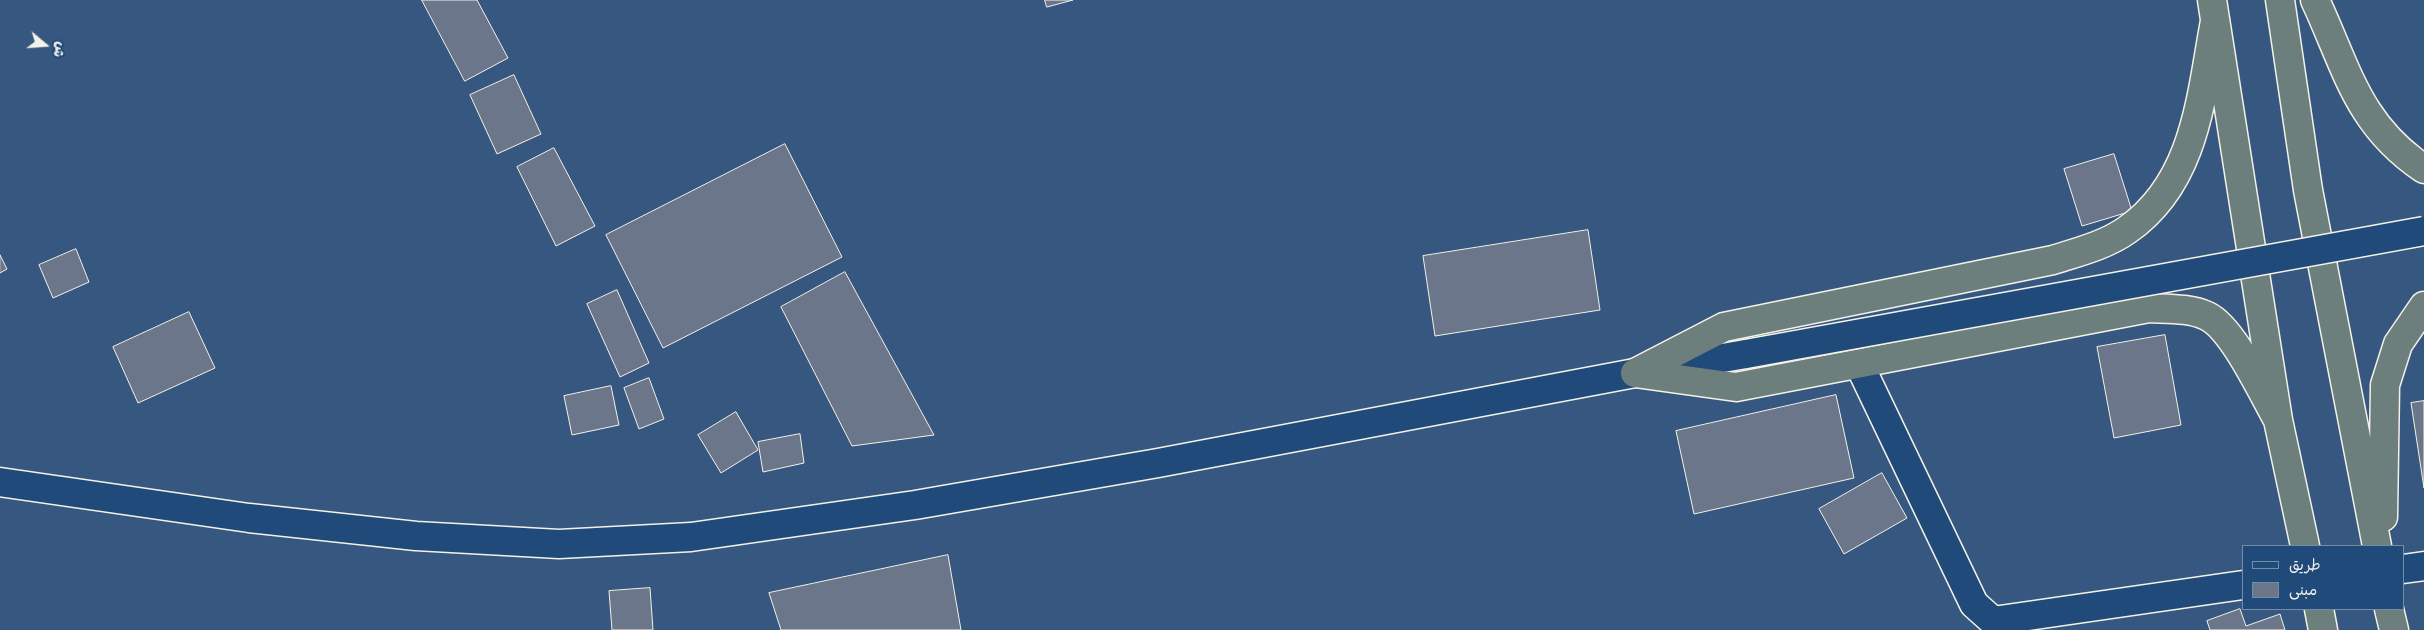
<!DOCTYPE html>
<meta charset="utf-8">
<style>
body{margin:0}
#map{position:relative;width:2424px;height:630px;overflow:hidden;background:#36577f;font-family:Sriracha,"Playpen Sans Arabic",sans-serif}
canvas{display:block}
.legend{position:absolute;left:2242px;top:545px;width:162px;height:65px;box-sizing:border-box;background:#1f4a7a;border:1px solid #748da6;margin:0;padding:6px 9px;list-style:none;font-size:15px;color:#f4f1e8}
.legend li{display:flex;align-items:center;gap:10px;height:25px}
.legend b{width:25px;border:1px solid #748da6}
.north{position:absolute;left:20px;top:20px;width:50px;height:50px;-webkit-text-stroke:4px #1f4a7a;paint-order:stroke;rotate:108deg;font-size:14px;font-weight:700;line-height:20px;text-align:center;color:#f4f1e8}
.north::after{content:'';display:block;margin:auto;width:18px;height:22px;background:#f4f1e8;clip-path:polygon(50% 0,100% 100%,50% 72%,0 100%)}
</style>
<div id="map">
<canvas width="2424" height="630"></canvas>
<ul class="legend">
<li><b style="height:6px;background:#1f4a7a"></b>طريق</li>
<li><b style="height:14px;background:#6b768a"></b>مبنى</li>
</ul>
<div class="north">ش</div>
</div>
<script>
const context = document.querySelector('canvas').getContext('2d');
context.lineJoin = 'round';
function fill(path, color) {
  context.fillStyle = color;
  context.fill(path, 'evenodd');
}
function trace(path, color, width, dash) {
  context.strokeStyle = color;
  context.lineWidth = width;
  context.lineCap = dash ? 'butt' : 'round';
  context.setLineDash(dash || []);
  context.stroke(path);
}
const building = new Path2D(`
 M 422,0 L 477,0 L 508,58 L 465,81 Z
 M 1045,0 L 1073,0 L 1047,7 Z
 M 514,75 L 541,134 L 497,154 L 470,95 Z
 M 785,144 L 842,257 L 663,348 L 606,235 Z
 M 554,148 L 595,226 L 556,246 L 517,167 Z
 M 2114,154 L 2132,211 L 2082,226 L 2064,169 Z
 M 1588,230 L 1600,310 L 1435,336 L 1423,256 Z
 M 76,249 L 89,282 L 53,298 L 39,265 Z
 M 0,255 L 7,269 L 0,273 Z
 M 845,272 L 934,435 L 852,446 L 781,307 Z
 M 617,290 L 649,363 L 620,377 L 587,304 Z
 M 189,312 L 215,368 L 138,403 L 113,347 Z
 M 2165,335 L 2181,425 L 2114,438 L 2097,347 Z
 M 649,378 L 664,419 L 639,429 L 624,388 Z
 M 611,386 L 619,425 L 572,435 L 564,396 Z
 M 1836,395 L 1854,478 L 1694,514 L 1676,431 Z
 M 2424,401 L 2424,488 L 2411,403 Z
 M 736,412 L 758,450 L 721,473 L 698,435 Z
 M 800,434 L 804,463 L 763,472 L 758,442 Z
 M 1882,473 L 1907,518 L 1844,554 L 1819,509 Z
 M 948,555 L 961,630 L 781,630 L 769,593 Z
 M 650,588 L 653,630 L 612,630 L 609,591 Z
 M 2240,609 L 2246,626 L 2280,614 L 2285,630 L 2210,630 L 2207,621 Z`);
fill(building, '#6b768a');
trace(building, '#f4f1e8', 1);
const minor = new Path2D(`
 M 1859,364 L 1974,604 L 1993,621 L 2243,585
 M 2403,569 L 2424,566`);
const secondary = new Path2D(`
 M 0,482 L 249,518 L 416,536 L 559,544 L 691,537 L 915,505 L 1158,463 L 1635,373 L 1746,354`);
const trunk = new Path2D(`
 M 2212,0 L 2278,420 L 2305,546
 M 2280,0 L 2308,190 L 2377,546
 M 2315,0 C 2347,68 2357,124 2424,169
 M 1635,373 L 1724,327 L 2053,260 C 2078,252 2106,245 2127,230 C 2196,182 2201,96 2215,21
 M 1635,373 L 1736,387 L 2149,308 C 2168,309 2190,308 2207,316 C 2233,328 2263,394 2278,420
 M 2383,517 L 2385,385 L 2398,344 L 2424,306
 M 2319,609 L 2323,630
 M 2389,609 L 2394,630`);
trace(minor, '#f4f1e8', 31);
trace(secondary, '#f4f1e8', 31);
trace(trunk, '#f4f1e8', 31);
trace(minor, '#1f4a7a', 28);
trace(secondary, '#1f4a7a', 28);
trace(trunk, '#6c7f7c', 28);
const secondaryBridge = new Path2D(`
 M 1746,354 L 2424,231`);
trace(secondaryBridge, '#f4f1e8', 31, []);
trace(secondaryBridge, '#1f4a7a', 28);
</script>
